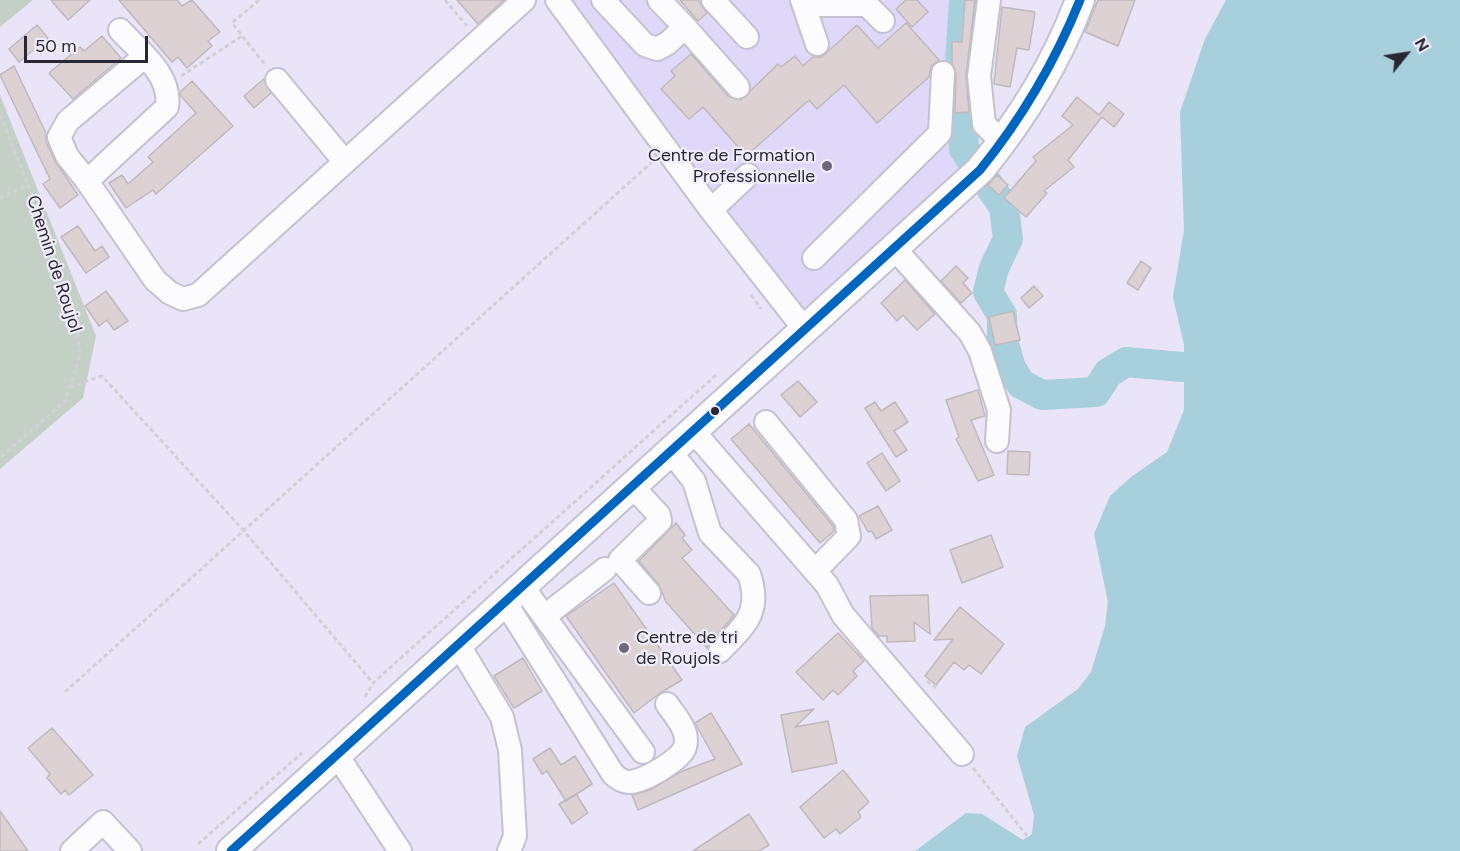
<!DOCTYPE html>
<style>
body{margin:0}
#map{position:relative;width:1460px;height:851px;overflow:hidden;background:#e9e4f7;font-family:Figtree,sans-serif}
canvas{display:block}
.north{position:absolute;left:1376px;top:24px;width:60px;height:60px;-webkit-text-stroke:4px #f0edfb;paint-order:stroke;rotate:60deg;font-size:16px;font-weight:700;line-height:24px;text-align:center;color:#2a2734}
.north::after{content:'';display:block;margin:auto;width:21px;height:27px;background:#2a2734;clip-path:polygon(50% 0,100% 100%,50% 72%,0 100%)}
.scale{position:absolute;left:24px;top:36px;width:124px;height:27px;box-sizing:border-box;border:3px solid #2a2734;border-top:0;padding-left:8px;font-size:18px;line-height:21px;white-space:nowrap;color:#2a2734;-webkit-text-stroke:4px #f0edfb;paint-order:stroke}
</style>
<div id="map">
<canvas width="1460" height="851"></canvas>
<div class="north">N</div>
<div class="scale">50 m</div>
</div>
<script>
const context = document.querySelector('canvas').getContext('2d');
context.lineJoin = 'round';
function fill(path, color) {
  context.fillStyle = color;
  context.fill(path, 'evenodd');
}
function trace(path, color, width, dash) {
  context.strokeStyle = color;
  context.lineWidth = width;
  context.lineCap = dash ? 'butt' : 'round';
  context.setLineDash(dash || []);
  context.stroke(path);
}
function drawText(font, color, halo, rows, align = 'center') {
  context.font = font + ' Figtree,sans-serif';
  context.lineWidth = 4.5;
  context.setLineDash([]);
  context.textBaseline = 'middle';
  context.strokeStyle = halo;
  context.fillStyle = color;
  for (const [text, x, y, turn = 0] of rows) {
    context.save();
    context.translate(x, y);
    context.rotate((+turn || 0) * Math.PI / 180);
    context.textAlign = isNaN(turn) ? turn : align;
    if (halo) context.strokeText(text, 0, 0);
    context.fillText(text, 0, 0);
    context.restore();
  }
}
fill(new Path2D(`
 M 557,0 L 964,0 L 960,62 L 964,149 L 972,162 L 805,330 Z`), '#e0d8f8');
fill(new Path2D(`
 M 0,0 L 33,0 L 0,27 Z
 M 0,95 L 96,336 L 83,398 L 0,469 Z`), '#c4cfc6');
fill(new Path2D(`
 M 1226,0 L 1460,0 L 1460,851 L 915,851 L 966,813 L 982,814 L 1023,840 L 1032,834 L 1034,815 L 1017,756 L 1025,727 L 1078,689 L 1091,672 L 1105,626 L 1108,602 L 1094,534 L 1110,496 L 1131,477 L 1167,452 L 1184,410 L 1184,345 L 1173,297 L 1184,230 L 1180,112 L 1205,39 Z`), '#a7cfdc');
trace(new Path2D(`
 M 964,0 L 960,62 L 964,149 L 1004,207 L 1008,239 L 994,268 L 988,292 L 1002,315 L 1002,337 L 1011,368 L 1021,384 L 1042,395 L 1096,392 L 1108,373 L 1126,362 L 1182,367`), '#a7cfdc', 30);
const building = new Path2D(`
 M 51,0 L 90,0 L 68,20 Z
 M 119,0 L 177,0 L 182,6 L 192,0 L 220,32 L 208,41 L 212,46 L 187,68 L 178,57 L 172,62 Z
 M 457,0 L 504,0 L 478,24 Z
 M 680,0 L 698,0 L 707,13 L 698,21 Z
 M 906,0 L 917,0 L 928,12 L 912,27 L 896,9 Z
 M 965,0 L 975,0 L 966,75 L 969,112 L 955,113 L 956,74 L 952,63 L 952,42 L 962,42 Z
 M 1098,0 L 1135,0 L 1118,46 L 1085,32 Z
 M 1002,7 L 1035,12 L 1029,50 L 1017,48 L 1010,87 L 994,84 Z
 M 906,23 L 939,60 L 931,66 L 929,77 L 877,123 L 844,85 L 817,109 L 809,100 L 746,156 L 703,107 L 689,119 L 661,89 L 675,76 L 671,71 L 691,54 L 728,96 L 741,100 L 778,64 L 781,67 L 795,56 L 803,66 L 813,57 L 822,57 L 857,25 L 878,48 Z
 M 37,25 L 48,38 L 19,62 L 9,49 Z
 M 102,36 L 121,58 L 73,99 L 49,73 L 80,47 L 84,51 Z
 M 14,66 L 46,133 L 46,142 L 55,161 L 78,195 L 60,208 L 43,184 L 50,179 L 0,75 Z
 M 264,79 L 271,93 L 254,108 L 244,96 Z
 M 192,81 L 233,126 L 156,194 L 153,190 L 126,208 L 109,183 L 122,175 L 128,184 L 153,162 L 148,157 L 196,113 L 181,96 L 180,92 Z
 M 1077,97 L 1099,115 L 1109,102 L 1124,114 L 1114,127 L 1102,117 L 1068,160 L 1074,167 L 1044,191 L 1047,193 L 1026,217 L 1004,198 L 1036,161 L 1033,157 L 1073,125 L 1062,116 Z
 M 997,175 L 1008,185 L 999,195 L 988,185 Z
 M 78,226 L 95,251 L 102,246 L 109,257 L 86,273 L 61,237 Z
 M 1141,261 L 1151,268 L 1138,290 L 1127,283 Z
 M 956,266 L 968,278 L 963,283 L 972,293 L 961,303 L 941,281 Z
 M 905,280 L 935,314 L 917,330 L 903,315 L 897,321 L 881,303 Z
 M 1034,286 L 1043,296 L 1029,308 L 1021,298 Z
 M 106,291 L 128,321 L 114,330 L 107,320 L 99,326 L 85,306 Z
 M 1013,311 L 1020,340 L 995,345 L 989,317 Z
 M 798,381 L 817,402 L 800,417 L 781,395 Z
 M 978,390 L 985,416 L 971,420 L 994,475 L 978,481 L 956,439 L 959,437 L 946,400 Z
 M 875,402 L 881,411 L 895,402 L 908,422 L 894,431 L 907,450 L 896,457 L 865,408 Z
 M 749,424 L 833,526 L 834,531 L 820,543 L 731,439 Z
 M 1008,451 L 1030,452 L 1029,475 L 1007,474 Z
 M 882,453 L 900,481 L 886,491 L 867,463 Z
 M 878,506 L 892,530 L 876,539 L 872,531 L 868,532 L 859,516 Z
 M 676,523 L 685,535 L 682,538 L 692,550 L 682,558 L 734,615 L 707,648 L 666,602 L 659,585 L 639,561 Z
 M 991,535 L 1003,567 L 962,583 L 950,550 Z
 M 614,583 L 682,680 L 660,693 L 634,713 L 566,616 Z
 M 928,595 L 930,634 L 914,622 L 915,641 L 887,642 L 887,636 L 879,636 L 872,628 L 870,596 Z
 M 960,607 L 1004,644 L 981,674 L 969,665 L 964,670 L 954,662 L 936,685 L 925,676 L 953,639 L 934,640 Z
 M 838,633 L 864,661 L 853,671 L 857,676 L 838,695 L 833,690 L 823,700 L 796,672 Z
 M 523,658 L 542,691 L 514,708 L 494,676 Z
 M 814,709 L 795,727 L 828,721 L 837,763 L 792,772 L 781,715 Z
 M 711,713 L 742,764 L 638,810 L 632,795 L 650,790 L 680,772 L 715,759 L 695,723 Z
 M 52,728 L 93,775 L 69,795 L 65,790 L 61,794 L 47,778 L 50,774 L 28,748 Z
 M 550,748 L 561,765 L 575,756 L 592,784 L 566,801 L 547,771 L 542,774 L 533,759 Z
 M 843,770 L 869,802 L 858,812 L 861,817 L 840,834 L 836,829 L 824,838 L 800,807 Z
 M 576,794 L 588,813 L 572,824 L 559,804 Z
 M 0,811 L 28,851 L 0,851 Z
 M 749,814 L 769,845 L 759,851 L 693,851 Z`);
fill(building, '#dcd2d4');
trace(building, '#c0b9bc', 1.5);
const minor = new Path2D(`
 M 557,0 L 711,210 L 805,330
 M 603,0 L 645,45 L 657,49 L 668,43 L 685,27 L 659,0
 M 713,0 L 747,37
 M 802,0 L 817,44
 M 989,0 L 979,76 L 984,124 L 1002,142
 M 804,5 L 867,5 L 883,21
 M 685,27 L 738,87
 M 120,30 C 140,52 172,75 167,107 L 87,181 L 155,280 L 170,293 L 183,299 L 198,295 L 524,0
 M 277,80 L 345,162
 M 87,181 L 67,156 L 59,137 L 68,121 L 144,57
 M 711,210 L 748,175
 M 894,248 L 970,333 L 980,351 L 999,410 L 997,441
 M 814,258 L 940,133 L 943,73
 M 766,422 L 846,520 L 849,536 L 815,571
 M 693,431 L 827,585 L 843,615 L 962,754
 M 670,451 L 694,481 L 710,533 L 749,574 C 762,612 745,625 720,651
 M 632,486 L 659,515 L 660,521 L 620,560 L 649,593
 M 522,586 L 643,752
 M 505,602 L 613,774 C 619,779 623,782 630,782 C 644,781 681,760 685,747 C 690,731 675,716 667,704
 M 545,616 L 605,569
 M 458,644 L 502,717 L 510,750 L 515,836 L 509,851
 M 337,755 L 400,851
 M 72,851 L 103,822 L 130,851`);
const major = new Path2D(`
 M 231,851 L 980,170 C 1022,119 1057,62 1080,0`);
trace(minor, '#c5c1d0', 26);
trace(major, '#c5c1d0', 32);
trace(new Path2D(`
 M 259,0 L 232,23 L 266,66
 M 445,0 L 467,26
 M 181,76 L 242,36
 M 0,115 L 28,185 L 76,320 L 80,356 L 65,401 L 0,458
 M 0,198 L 28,185
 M 751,295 L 761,309
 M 70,387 L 102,376 L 244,531 L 373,683
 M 927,681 L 936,688
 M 65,692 L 652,162
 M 365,697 L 373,683 L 717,374
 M 973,768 L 1028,837
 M 198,844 L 302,753`), '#d1d0d6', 3, [4.5, 3]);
trace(minor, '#fcfbfe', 22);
trace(major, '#fcfbfe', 28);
trace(new Path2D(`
 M 231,851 L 980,170 C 1022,118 1055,62 1080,0`), '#0065bd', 9);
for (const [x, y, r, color] of [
 [827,166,6,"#6d6978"],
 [715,411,5,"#2a2734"],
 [624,648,6,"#6d6978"]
]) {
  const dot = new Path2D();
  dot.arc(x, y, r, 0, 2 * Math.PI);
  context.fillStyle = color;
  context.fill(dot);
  trace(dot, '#f0edfb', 2);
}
drawText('18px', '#2a2734', '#f0edfb', [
 ["Centre de Formation",815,156],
 ["Professionnelle",815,177],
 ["Centre de tri",636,638,"left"],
 ["de Roujols",636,659,"left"]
], 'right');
drawText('18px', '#2a2734', '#f0edfb', [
 ["Chemin de Roujol",54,264,72]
]);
</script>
